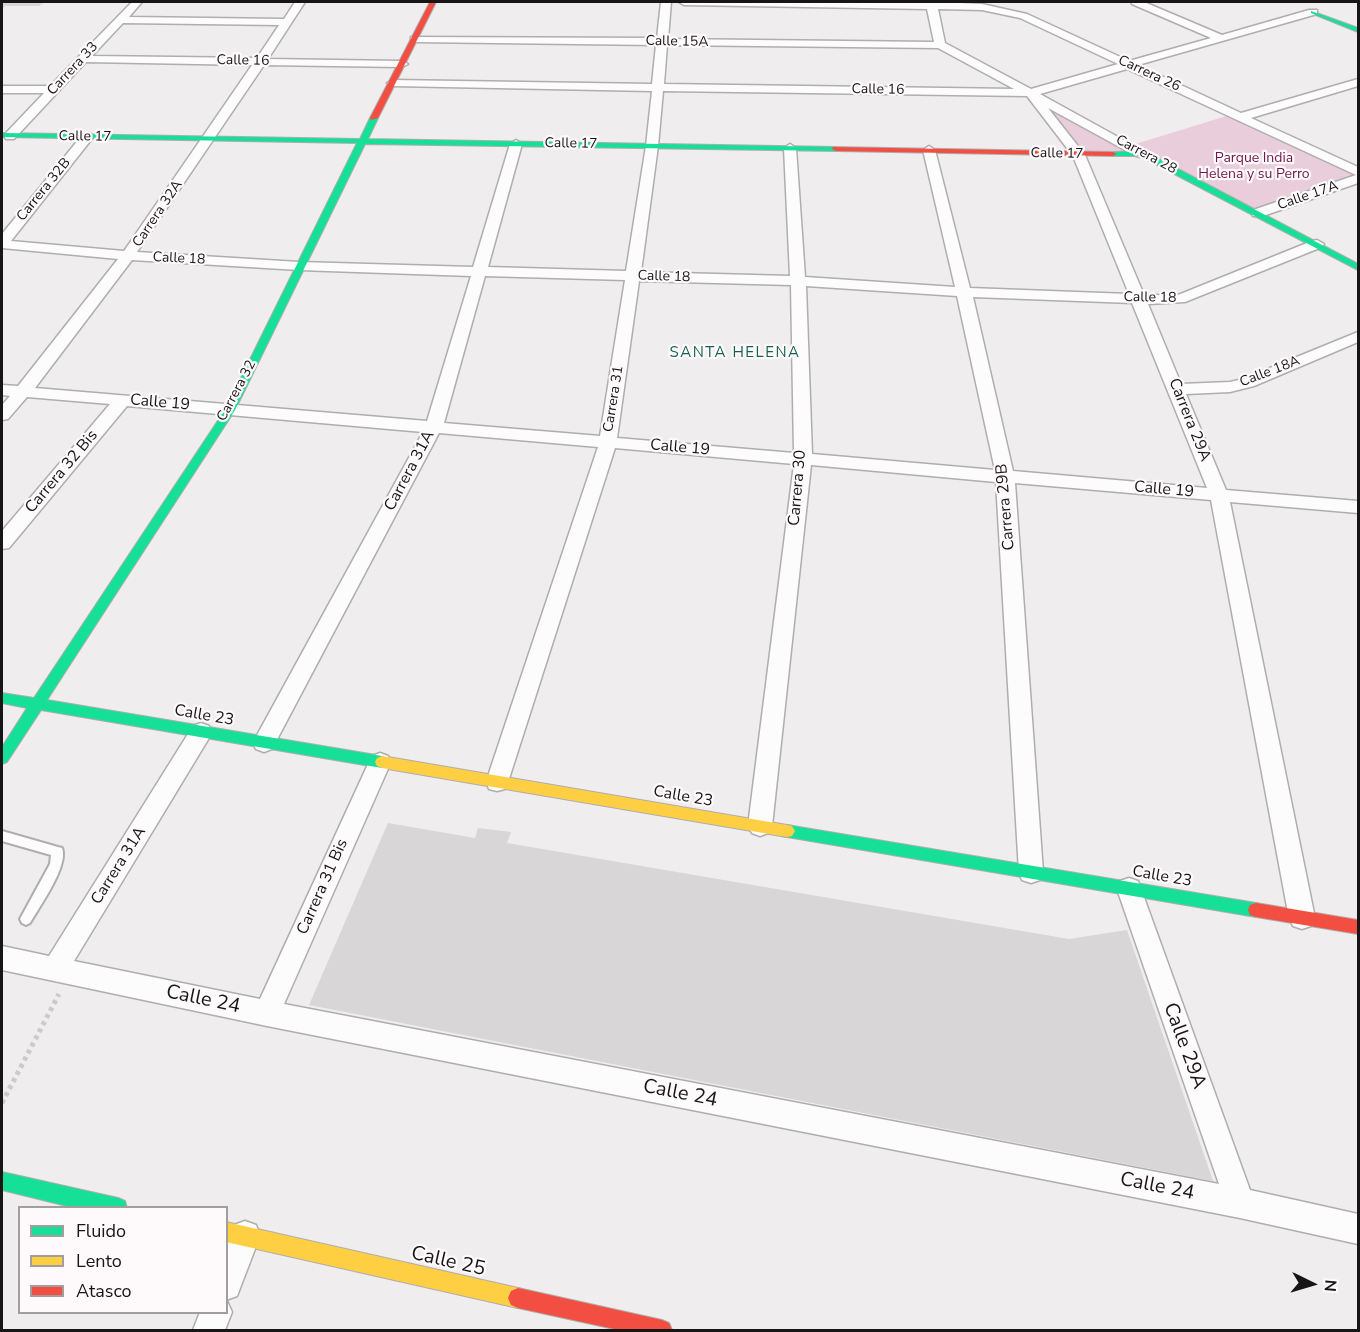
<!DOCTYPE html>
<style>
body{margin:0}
#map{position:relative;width:1360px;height:1332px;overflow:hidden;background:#f0edee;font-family:"Nunito Sans",sans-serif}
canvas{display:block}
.frame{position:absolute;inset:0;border:3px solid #171516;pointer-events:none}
.legend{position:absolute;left:18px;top:1206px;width:210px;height:108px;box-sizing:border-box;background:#fefafc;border:2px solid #a29ea0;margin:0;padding:8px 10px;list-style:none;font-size:18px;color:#171516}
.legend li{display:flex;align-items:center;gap:12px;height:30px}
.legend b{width:30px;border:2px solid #a29ea0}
.north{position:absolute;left:1282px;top:1254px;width:60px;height:60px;-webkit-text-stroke:4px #fefafc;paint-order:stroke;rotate:95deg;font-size:16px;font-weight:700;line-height:24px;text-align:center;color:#171516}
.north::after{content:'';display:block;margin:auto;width:21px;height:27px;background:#171516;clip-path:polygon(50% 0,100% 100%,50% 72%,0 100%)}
</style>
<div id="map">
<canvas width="1360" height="1332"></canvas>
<div class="frame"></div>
<ul class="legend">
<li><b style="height:8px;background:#16e098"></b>Fluido</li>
<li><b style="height:8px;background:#ffcf43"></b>Lento</li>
<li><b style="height:8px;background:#f24e42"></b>Atasco</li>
</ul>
<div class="north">N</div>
</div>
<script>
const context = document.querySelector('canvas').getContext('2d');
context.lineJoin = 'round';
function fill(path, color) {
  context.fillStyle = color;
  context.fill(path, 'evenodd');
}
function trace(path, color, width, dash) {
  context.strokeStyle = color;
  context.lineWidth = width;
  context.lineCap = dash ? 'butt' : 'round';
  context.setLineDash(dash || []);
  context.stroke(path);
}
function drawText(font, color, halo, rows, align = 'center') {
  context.font = font + ' "Nunito Sans",sans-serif';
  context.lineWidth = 4.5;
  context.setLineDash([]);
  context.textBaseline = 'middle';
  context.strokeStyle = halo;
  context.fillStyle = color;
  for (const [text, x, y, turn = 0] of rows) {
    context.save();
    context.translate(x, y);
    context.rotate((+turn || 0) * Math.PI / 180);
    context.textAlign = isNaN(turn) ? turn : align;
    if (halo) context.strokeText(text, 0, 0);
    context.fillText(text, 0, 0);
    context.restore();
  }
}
fill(new Path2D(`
 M 1030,93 L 1129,146 L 1233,114 L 1358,172 L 1358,179 L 1258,213 L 1141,153 L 1079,155 Z`), '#eacdda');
fill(new Path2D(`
 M 2,2 L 45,2 L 39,6 L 5,6 L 2,9 Z
 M 388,823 L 475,838 L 478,828 L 511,832 L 507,843 L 1069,939 L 1127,930 L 1213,1181 L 309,1005 Z`), '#d8d6d7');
const lane = new Path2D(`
 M 2,831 L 58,847 L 62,848 C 69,866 39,907 30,923 L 26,925 L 22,923 L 20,919 L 50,864 L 51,855 L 2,841 Z`);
const street = new Path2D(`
 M 132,2 L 142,2 L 129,17 L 284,19 L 295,2 L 305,2 L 268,59 L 402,61 L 408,64 L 402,67 L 264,65 L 137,252 L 299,262 L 473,267 L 510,144 L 516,140 L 522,144 L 488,267 L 626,271 L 646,146 L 652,91 L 393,86 L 387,83 L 393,80 L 652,84 L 656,45 L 415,42 L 411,41 L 411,37 L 657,38 L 661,2 L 671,2 L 668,39 L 934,42 L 927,9 L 684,5 L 679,2 L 936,2 L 982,4 L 1027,14 L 1129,61 L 1211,38 L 1132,4 L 1131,2 L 1144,2 L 1222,35 L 1309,10 L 1317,10 L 1317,14 L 1138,65 L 1241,113 L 1358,79 L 1358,86 L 1251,118 L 1358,167 L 1358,183 L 1263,216 L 1253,216 L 1251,213 L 1253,210 L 1356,175 L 1127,69 L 1040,94 L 1147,153 L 1141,157 L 1136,156 L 1048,108 L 1085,155 L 1144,295 L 1178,295 L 1312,241 L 1317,240 L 1324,244 L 1322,247 L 1185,302 L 1148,304 L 1181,384 L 1230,382 L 1243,379 L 1358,332 L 1358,342 L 1254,386 L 1230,392 L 1186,394 L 1226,490 L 1358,501 L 1358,513 L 1230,502 L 1315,918 L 1311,926 L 1302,929 L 1293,926 L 1289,918 L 1211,500 L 1015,483 L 1043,872 L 1040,880 L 1031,883 L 1022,880 L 1019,872 L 996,482 L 811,465 L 772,826 L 768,833 L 760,836 L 752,833 L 748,826 L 794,464 L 615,448 L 508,782 L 505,789 L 497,791 L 489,789 L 486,782 L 598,447 L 439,433 L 272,749 L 264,752 L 256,749 L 253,743 L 256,737 L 423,432 L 127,406 L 9,548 L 2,549 L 2,531 L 110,404 L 27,397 L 8,419 L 2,420 L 2,405 L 10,396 L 2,395 L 2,385 L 18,386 L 118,259 L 2,248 L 2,234 L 83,134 L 91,134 L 93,137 L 91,140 L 11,241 L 124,251 L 252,65 L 86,62 L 14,139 L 6,139 L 4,136 L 6,133 L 44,93 L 2,93 L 2,86 L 50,86 ZM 938,9 L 982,10 L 1020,18 L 1118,64 L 1031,89 L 945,43 ZM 123,23 L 279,25 L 257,58 L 92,56 ZM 667,45 L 938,48 L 1014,89 L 664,84 ZM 663,91 L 1027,96 L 1073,156 L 1129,294 L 970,288 L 935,150 L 929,146 L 923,150 L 955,287 L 805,277 L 796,148 L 790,144 L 784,148 L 790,276 L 641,272 L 658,146 ZM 132,260 L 299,270 L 471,276 L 427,421 L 35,388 ZM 485,276 L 625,280 L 600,436 L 444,423 ZM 639,281 L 791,285 L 794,453 L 617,438 ZM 806,286 L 957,296 L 995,470 L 812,454 ZM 973,297 L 1132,303 L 1207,488 L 1013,471 Z
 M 201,723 L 209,726 L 212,732 L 209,738 L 74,961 L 260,999 L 369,762 L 372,756 L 380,753 L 388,756 L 391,762 L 284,1004 L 1219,1184 L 1117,889 L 1120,881 L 1129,878 L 1138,881 L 1141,889 L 1250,1190 L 1358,1214 L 1358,1244 L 1240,1218 L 267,1026 L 2,970 L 2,946 L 49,956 L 193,726 Z
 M 245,1221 L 256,1225 L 260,1236 L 237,1296 L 226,1300 L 226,1245 L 234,1225 Z
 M 227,1301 L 232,1312 L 225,1330 L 193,1330 L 200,1312 L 226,1312 Z`);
const fast = new Path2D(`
 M 1311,11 L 1358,28 L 1358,32 L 1311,13 Z
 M 374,116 L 378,118 L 368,139 L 836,147 L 840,149 L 836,151 L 365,144 L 235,410 L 47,700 L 382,756 L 387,758 L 389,762 L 387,766 L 382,768 L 41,710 L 7,762 L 2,764 L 2,747 L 27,708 L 2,703 L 2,693 L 34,698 L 225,410 L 357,143 L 2,137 L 2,133 L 360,139 L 370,118 Z
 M 1144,151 L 1358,264 L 1358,270 L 1140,156 L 1113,156 L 1109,154 L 1113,152 Z
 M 787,825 L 1256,903 L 1262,905 L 1264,910 L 1262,915 L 1256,917 L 787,837 L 782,836 L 779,831 L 782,826 Z
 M 2,1172 L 118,1198 L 125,1201 L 127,1208 L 75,1208 L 2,1190 Z`);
const slow = new Path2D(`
 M 382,756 L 787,825 L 792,826 L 795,831 L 792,836 L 787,837 L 382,768 L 377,766 L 375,762 L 377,758 Z
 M 226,1222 L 518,1288 L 525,1291 L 528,1298 L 525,1305 L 518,1308 L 226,1242 Z`);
const jam = new Path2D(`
 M 430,2 L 436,2 L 378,118 L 371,120 L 370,118 Z
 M 833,147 L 1113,152 L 1117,154 L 1113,156 L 836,151 L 832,149 Z
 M 1256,903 L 1358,920 L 1358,934 L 1256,917 L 1250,915 L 1248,910 L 1250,905 Z
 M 518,1288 L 662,1320 L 669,1323 L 672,1330 L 619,1330 L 518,1308 L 511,1305 L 508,1298 L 511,1291 Z`);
trace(lane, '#afadae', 4);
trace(street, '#afadae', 3);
trace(fast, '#afadae', 2);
trace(slow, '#afadae', 2);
trace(jam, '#afadae', 2);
trace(new Path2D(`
 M 2,1103 L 59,994`), '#cccbcc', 5, [4, 4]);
fill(lane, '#fdfcfc');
fill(street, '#fdfcfc');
fill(fast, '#16e098');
fill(slow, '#ffcf43');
fill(jam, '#f24e42');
drawText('14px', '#171516', '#fefafc', [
 ["Calle 15A",677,42,1],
 ["Calle 16",243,61,1],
 ["Carrera 33",73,69,-47],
 ["Carrera 26",1149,74,25],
 ["Calle 16",878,90,1],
 ["Calle 17",85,137,1],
 ["Calle 17",571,144,1],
 ["Calle 17",1057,154,1],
 ["Carrera 28",1146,155,28],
 ["Carrera 32B",44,190,-51],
 ["Calle 17A",1308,196,-19],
 ["Carrera 32A",158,214,-56],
 ["Calle 18",179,259,3],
 ["Calle 18",664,277,2],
 ["Calle 18",1150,298,1],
 ["Calle 18A",1270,372,-21],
 ["Carrera 32",237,391,-62],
 ["Carrera 31",614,399,-81]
]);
drawText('14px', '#6f164a', '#fefafc', [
 ["Parque India",1254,159],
 ["Helena y su Perro",1254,175]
]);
context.letterSpacing = '1.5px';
drawText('15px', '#14614c', '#fefafc', [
 ["SANTA HELENA",735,353]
]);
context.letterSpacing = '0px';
drawText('16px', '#171516', '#fefafc', [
 ["Calle 19",160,403,5],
 ["Carrera 29A",1189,420,68],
 ["Calle 19",680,448,5],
 ["Carrera 31A",410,471,-62],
 ["Carrera 32 Bis",62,472,-50],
 ["Carrera 30",798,488,-85],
 ["Calle 19",1164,490,5],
 ["Carrera 29B",1006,507,-95],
 ["Calle 23",204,716,10],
 ["Calle 23",683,797,10],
 ["Carrera 31A",119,866,-58],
 ["Calle 23",1162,877,10],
 ["Carrera 31 Bis",323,887,-66]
]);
drawText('20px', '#171516', '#fefafc', [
 ["Calle 24",203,1000,12],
 ["Calle 29A",1184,1046,70],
 ["Calle 24",680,1094,11],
 ["Calle 24",1157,1187,11],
 ["Calle 25",448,1262,13]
]);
</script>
